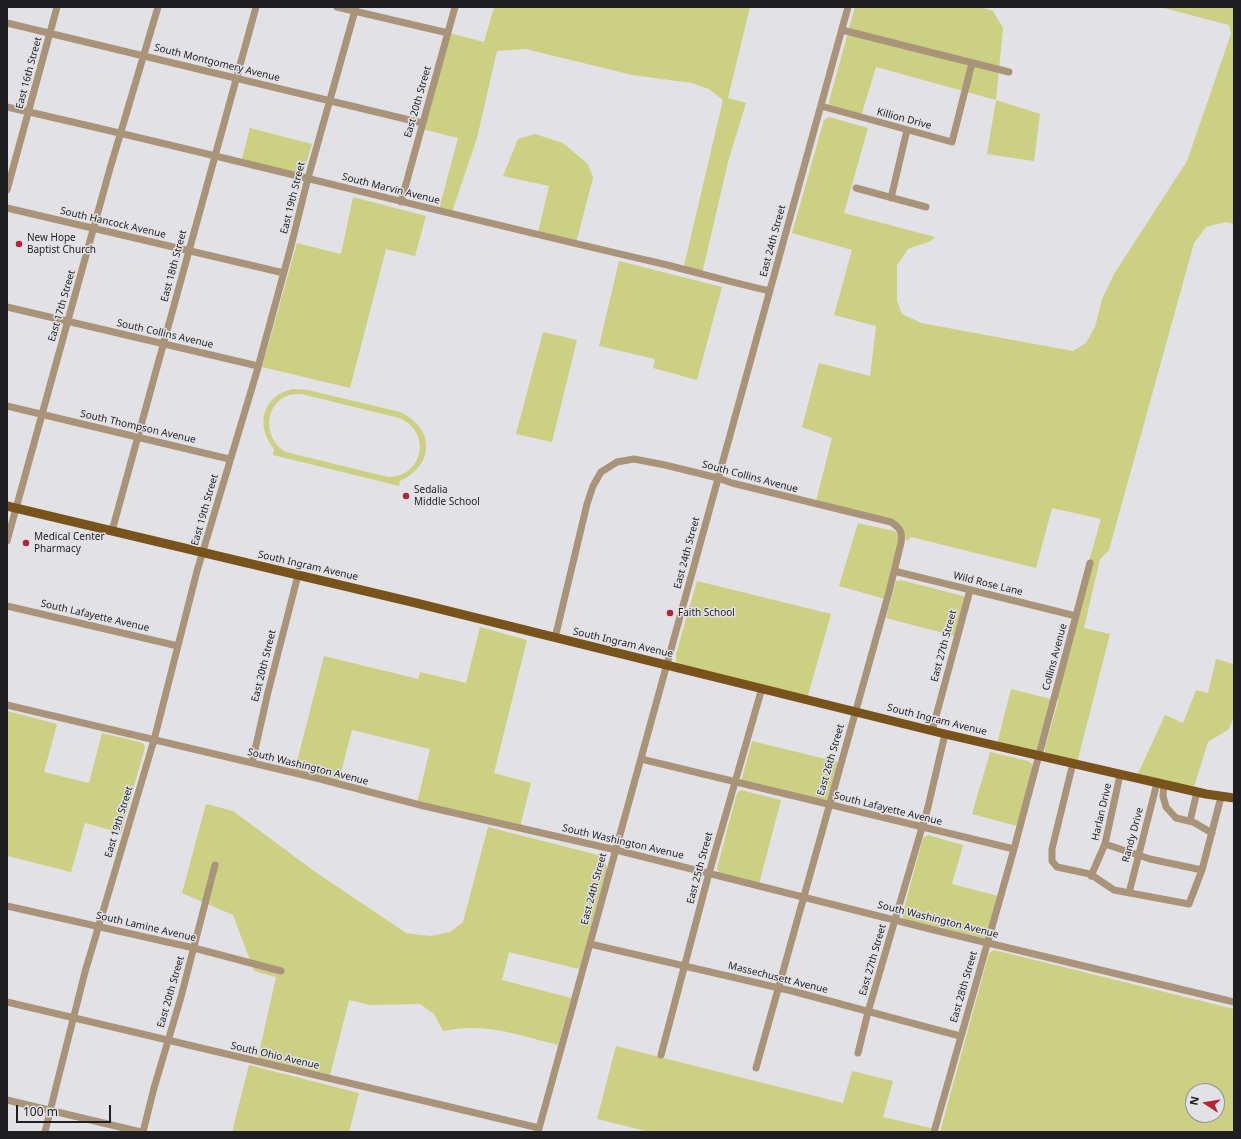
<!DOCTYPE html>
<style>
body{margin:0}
#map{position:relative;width:1241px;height:1139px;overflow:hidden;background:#e2e1e6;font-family:"Noto Sans",sans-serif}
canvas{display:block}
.frame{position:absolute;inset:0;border:8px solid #1f1e20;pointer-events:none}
.north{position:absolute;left:1185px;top:1083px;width:40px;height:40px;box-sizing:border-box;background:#e2e1e6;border:1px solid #949397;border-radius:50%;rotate:282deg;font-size:11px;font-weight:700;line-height:16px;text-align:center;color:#1f1e20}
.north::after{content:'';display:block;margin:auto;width:14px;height:18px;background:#b52337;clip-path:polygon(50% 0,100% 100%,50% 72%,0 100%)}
.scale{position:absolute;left:16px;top:1105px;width:95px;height:18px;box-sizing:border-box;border:2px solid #1f1e20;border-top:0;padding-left:5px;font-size:12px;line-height:14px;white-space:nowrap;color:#1f1e20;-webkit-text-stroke:3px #e2e1e6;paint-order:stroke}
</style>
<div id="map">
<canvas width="1241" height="1139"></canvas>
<div class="frame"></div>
<div class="north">N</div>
<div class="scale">100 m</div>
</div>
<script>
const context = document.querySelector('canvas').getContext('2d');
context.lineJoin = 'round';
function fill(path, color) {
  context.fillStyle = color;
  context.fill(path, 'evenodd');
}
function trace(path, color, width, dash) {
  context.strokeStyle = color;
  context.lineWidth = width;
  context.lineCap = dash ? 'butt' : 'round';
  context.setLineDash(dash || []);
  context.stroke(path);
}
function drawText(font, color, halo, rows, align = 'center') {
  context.font = font + ' "Noto Sans",sans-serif';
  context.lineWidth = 3;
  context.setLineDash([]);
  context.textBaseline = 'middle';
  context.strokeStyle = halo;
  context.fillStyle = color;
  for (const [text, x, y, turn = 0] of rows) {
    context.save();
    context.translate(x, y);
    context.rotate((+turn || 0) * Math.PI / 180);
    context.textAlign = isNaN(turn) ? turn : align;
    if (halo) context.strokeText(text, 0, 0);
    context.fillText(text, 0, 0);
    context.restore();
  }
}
fill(new Path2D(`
 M 494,7 L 750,7 L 728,98 L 746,103 L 728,162 L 702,274 L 683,270 L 723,100 L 709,89 L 692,83 L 632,75 L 526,49 L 497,51 L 477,138 L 452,212 L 439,209 L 458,138 L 422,129 L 449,34 L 453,34 L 484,42 Z
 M 855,7 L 980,7 L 993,11 L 1003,28 L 996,100 L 1040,114 L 1034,161 L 987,154 L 996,100 L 876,67 L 861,116 L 831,109 L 829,104 L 830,98 Z
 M 1160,7 L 1234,7 L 1234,224 L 1226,222 L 1206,227 L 1194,243 L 1109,550 L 1100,559 L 1084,628 L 1110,634 L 1077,763 L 1045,753 L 1045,747 L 1058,702 L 1057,695 L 1086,572 L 1101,519 L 1052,508 L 1036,568 L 911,537 L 907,541 L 903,530 L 893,524 L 815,505 L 832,438 L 802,427 L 819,363 L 870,376 L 876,326 L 834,315 L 852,250 L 792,233 L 824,120 L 829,117 L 868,128 L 844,213 L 935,237 L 931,241 L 908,249 L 897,265 L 897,301 L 902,314 L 921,323 L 1073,351 L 1086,343 L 1095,327 L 1102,299 L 1114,274 L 1187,161 L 1231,34 L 1229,25 Z
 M 250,128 L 312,144 L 302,177 L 241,162 Z
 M 535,134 L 563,143 L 588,164 L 593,178 L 576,243 L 538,233 L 549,186 L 503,176 L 518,139 Z
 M 353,197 L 426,216 L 415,256 L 386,249 L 350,388 L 262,367 L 297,243 L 341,254 Z
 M 619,261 L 722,287 L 697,380 L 653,368 L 655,359 L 599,346 Z
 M 543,332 L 577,340 L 552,442 L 516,434 Z
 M 293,389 L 308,390 L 400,412 C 435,428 435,465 400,481 L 399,486 L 273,455 L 274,449 C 255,426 262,395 293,389 ZM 301,394 L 399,418 C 432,431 424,477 388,477 L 286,452 C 263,440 263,404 289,395 C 293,394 297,394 301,394 Z
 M 858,523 L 894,531 L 900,535 L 885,599 L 839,586 Z
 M 901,580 L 963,596 L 965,599 L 955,636 L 886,618 L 896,581 Z
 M 697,581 L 831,614 L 807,699 L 679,666 L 676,661 L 676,654 Z
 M 480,627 L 527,640 L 494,773 L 531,783 L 520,827 L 417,803 L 430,749 L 352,730 L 338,784 L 294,773 L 324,656 L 418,679 L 420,672 L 466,683 Z
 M 1216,659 L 1234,664 L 1234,716 L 1229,729 L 1208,742 L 1193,790 L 1136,778 L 1165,715 L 1183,723 L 1196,690 L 1208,693 Z
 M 1011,689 L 1051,699 L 1037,750 L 1032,753 L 997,744 Z
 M 7,711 L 57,724 L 44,772 L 89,783 L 102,733 L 143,743 L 145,747 L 121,833 L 85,823 L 71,872 L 7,856 Z
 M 752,741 L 838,762 L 827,804 L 741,782 Z
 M 990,752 L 1028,761 L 1032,764 L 1032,769 L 1017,826 L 972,814 Z
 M 741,790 L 781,800 L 759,884 L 719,873 L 717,868 L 737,793 Z
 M 206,804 L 233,811 L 314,871 L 406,933 L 430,936 L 450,932 L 463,922 L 488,827 L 602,856 L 605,858 L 607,870 L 579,969 L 509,952 L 502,980 L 571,998 L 558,1045 C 518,1035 485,1022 443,1031 L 434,1014 L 420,1004 L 370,1005 L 349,1000 L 329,1079 L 257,1062 L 276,977 L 254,971 L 233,915 L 182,893 Z
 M 928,835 L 963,845 L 952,884 L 998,896 L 986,938 L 981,939 L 904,921 L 902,916 L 923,838 Z
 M 994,950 L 1234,1009 L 1234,1132 L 940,1132 L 989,953 ZM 1193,1091 L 1217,1091 L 1217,1115 L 1193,1115 Z
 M 616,1046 L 843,1103 L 852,1071 L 893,1081 L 883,1117 L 931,1128 L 930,1132 L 650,1132 L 597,1119 Z
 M 249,1065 L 359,1093 L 349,1132 L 232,1132 Z`), '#cbd082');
trace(new Path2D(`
 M 337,7 L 448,33
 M 7,23 L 422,123
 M 842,30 L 1009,72
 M 821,106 L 952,142 L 972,63
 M 7,107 C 225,156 441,213 659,263 C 696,272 733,283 770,291
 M 856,188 L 926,207
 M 7,190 L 57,7
 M 891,198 L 907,130
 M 401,202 L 455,7
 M 7,208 L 284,273
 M 7,307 L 258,366
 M 7,406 L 229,459
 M 112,531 L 256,7
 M 7,541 L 109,172 L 158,7
 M 894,571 L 1076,616
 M 7,606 L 178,646
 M 555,638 L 587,504 L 593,486 L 601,472 L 617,462 L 634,459 L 665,465 L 718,478 L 732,483 L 891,522 C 900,528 903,532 901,543 L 889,592 L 756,1068
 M 7,705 L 316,778 L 424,806 L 616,850 L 938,931 L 1234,1002
 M 932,731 L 970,590
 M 641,759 L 1014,849
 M 252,763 L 268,692 L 298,575
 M 1073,763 L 1052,849 L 1052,861 L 1057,867 L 1090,874 L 1114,890 L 1189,904 L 1202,870 L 1221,797
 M 1164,784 L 1163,796 L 1166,807 L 1176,818 L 1193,822 L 1212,833
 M 1190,821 L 1197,792
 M 1105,844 L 1150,859 L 1202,870
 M 1091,876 L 1105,844 L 1120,775
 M 1129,893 L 1157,783
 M 7,906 L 194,948 L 281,971
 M 590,944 L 792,991 L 960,1036
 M 7,1002 L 539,1128
 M 858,1053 L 868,1012 L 928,807 L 945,734
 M 661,1055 L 709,873 L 762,688
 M 7,1100 L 141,1132
 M 45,1132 L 56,1087 L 85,972 L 154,740 L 197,571 L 257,371 L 290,250 L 308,178 L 356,7
 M 143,1132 L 154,1088 L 181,997 L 215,865
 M 538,1132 L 848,7
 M 934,1132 L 1014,849 L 1090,563`), '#aa9479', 7);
trace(new Path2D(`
 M 7,506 L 416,603 L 945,734 L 1206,794 L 1234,798`), '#78531b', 9);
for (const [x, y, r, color] of [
 [19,244,4,"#b52337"],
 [406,496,4,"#b52337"],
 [26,543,4,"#b52337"],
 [670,613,4,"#b52337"]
]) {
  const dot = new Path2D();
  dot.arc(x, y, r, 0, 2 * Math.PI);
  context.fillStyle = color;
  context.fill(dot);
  trace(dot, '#e2e1e6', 1.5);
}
drawText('10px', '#1f1e20', '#e2e1e6', [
 ["South Montgomery Avenue",217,63,14],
 ["East 16th Street",29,73,-75],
 ["East 20th Street",418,102,-74],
 ["Killion Drive",904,119,15],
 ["South Marvin Avenue",391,189,14],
 ["East 19th Street",293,198,-76],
 ["South Hancock Avenue",113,223,13],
 ["East 24th Street",773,241,-75],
 ["East 18th Street",174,266,-75],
 ["East 17th Street",62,306,-74],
 ["South Collins Avenue",165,334,13],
 ["South Thompson Avenue",138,427,13],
 ["South Collins Avenue",750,477,15],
 ["East 19th Street",205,510,-74],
 ["East 24th Street",687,553,-75],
 ["South Ingram Avenue",308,566,13],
 ["Wild Rose Lane",988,584,14],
 ["South Lafayette Avenue",95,616,13],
 ["South Ingram Avenue",623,643,13],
 ["East 27th Street",944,646,-75],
 ["Collins Avenue",1055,657,-75],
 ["East 20th Street",264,666,-76],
 ["South Ingram Avenue",937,720,14],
 ["East 26th Street",831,760,-74],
 ["South Washington Avenue",308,767,14],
 ["South Lafayette Avenue",888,809,14],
 ["Harlan Drive",1102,812,-77],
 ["East 19th Street",119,822,-73],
 ["Randy Drive",1133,835,-75],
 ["South Washington Avenue",623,842,13],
 ["East 25th Street",700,868,-75],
 ["East 24th Street",594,889,-75],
 ["South Washington Avenue",938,920,14],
 ["South Lamine Avenue",146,927,13],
 ["East 27th Street",873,960,-74],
 ["Massechusett Avenue",778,978,14],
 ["East 28th Street",964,987,-74],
 ["East 20th Street",171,992,-74],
 ["South Ohio Avenue",275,1056,13]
]);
drawText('10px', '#1f1e20', '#e2e1e6', [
 ["New Hope",27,238],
 ["Baptist Church",27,250],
 ["Sedalia",414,490],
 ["Middle School",414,502],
 ["Medical Center",34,537],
 ["Pharmacy",34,549],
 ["Faith School",678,613]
], 'left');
</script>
